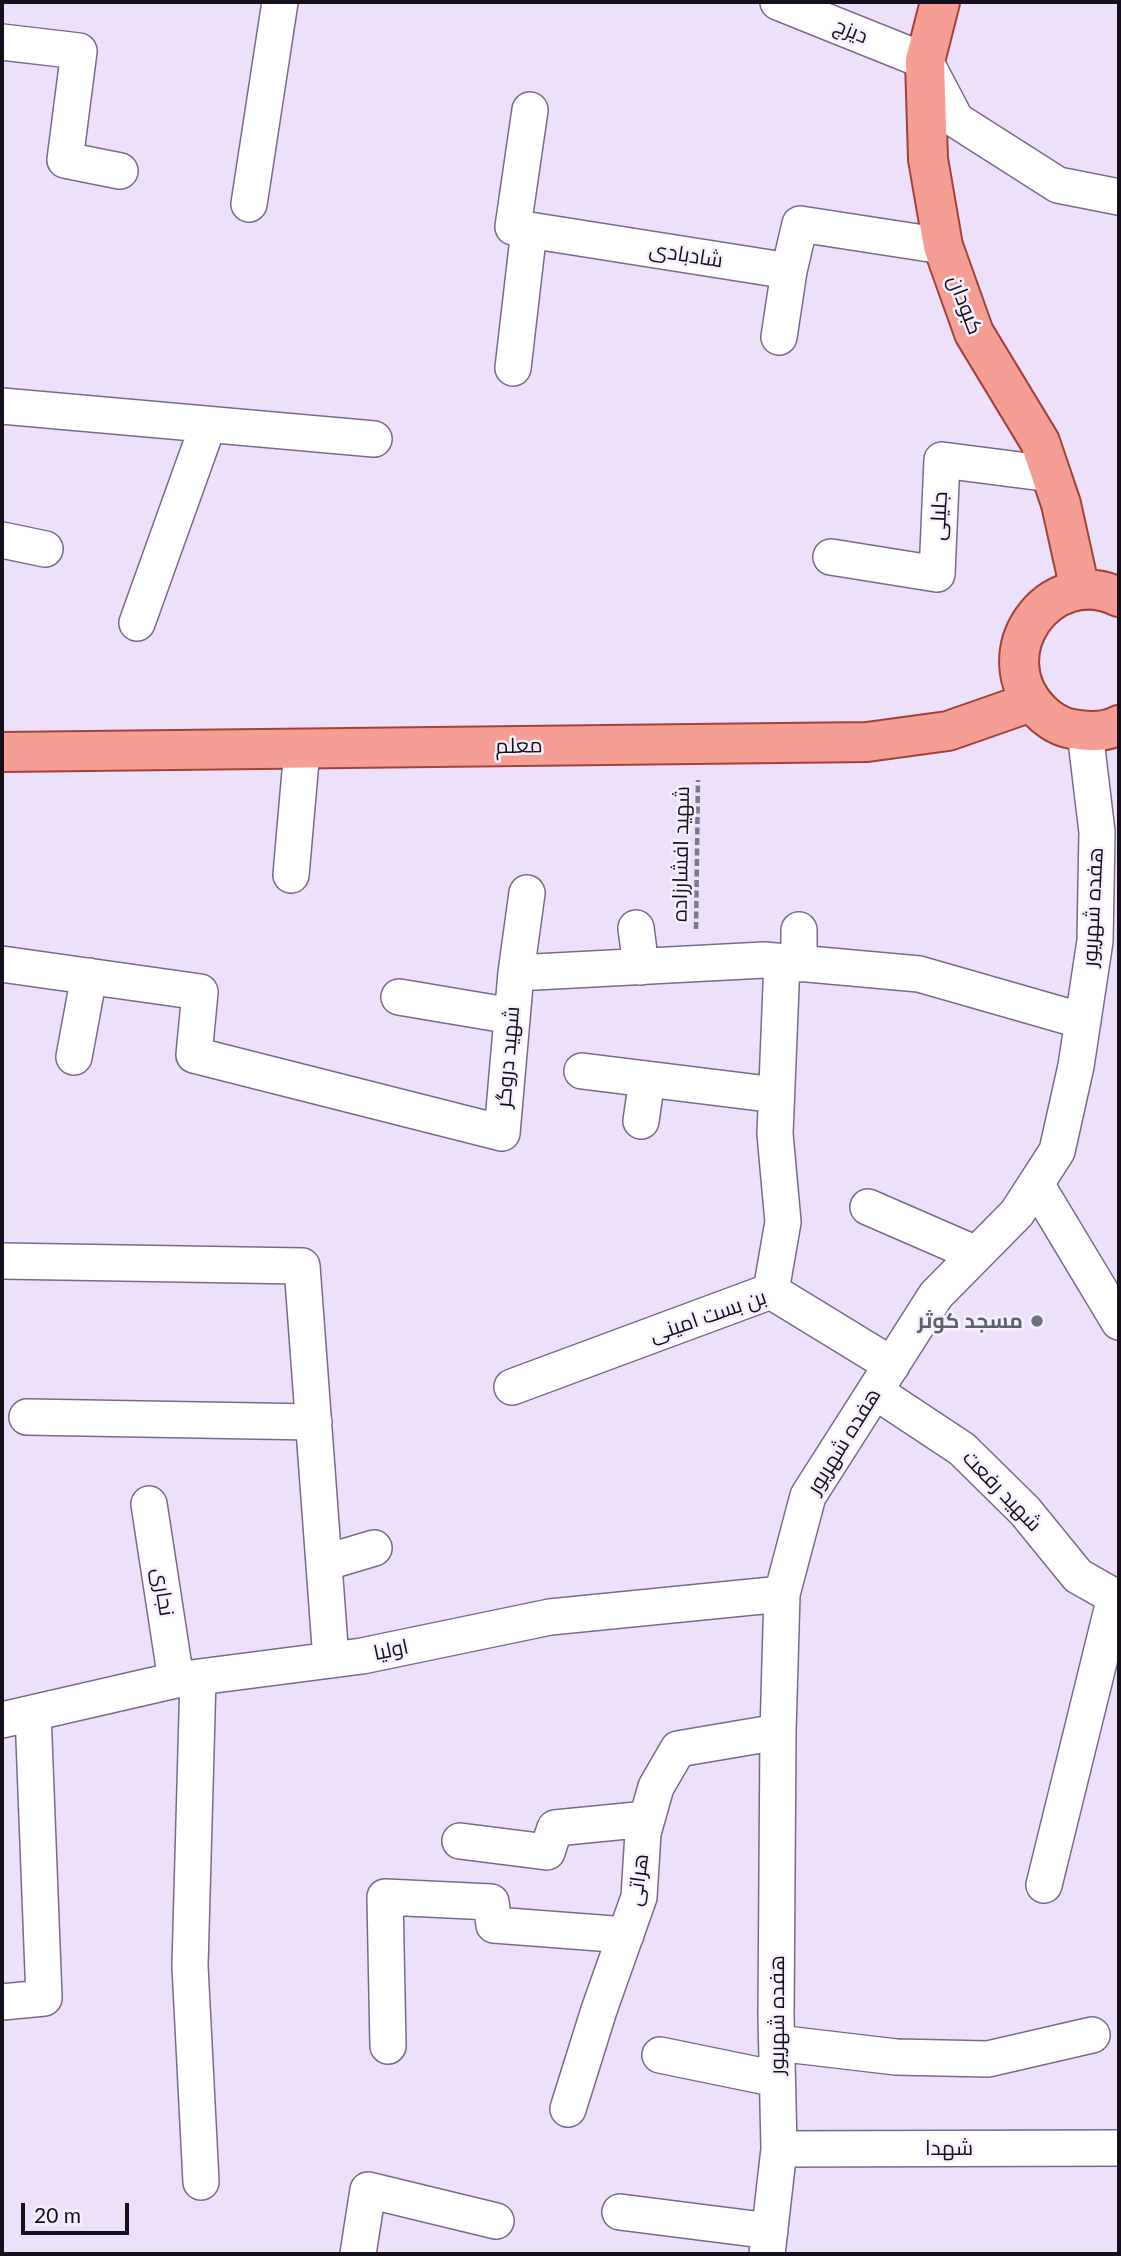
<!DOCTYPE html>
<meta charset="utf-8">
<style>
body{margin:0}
#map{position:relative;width:1121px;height:2256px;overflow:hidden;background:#ece0fb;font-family:Lato,sans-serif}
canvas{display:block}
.frame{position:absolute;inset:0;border:4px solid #140f1a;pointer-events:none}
.scale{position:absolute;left:21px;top:2203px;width:108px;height:32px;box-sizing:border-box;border:4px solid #140f1a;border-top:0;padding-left:9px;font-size:21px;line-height:24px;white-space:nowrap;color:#140f1a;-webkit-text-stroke:5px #f6f0fe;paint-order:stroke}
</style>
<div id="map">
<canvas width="1121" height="2256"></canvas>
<div class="frame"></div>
<div class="scale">20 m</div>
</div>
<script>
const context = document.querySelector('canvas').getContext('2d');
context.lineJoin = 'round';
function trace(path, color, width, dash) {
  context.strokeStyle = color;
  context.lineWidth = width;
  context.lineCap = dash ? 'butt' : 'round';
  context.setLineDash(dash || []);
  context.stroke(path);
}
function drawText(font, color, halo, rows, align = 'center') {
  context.font = font + ' Lato,Cairo,sans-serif';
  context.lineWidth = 5;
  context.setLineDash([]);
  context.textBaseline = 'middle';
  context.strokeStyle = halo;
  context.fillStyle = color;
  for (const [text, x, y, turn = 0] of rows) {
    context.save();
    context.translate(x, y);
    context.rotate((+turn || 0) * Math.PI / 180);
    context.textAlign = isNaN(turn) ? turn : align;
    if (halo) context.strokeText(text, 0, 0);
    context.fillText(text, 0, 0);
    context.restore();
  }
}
const minor = new Path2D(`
 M 778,2 L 925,61 L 956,120 L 1058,185 L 1119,197
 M 2,42 L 79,51 L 65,160 L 120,171
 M 249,204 L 280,2
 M 529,230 L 513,227 L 530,110
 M 779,337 L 789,271
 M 513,368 L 529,230 L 789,271 L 800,224 L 943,246
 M 2,406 L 374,439
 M 2,540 L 45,549
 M 831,557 L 937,574 L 942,460 L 1051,474
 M 137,623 L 208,425
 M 291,875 L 302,749
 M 636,928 L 641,967
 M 2,964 L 200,992 L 194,1055 L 502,1133 L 516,973 L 764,960 L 919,974 L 1083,1021
 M 799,964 L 799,930
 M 516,973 L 527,893
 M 399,997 L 512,1016
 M 74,1057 L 89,976
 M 582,1071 L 776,1095
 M 641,1121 L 647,1079
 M 1036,1184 L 1119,1322
 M 868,1207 L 976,1254
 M 2,1261 L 302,1266 L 331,1660
 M 771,1291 L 783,1222 L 775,1134 L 782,962
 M 512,1387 L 771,1291 L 892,1365
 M 876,1392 L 962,1449 L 1025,1511 L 1078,1576 L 1115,1597 L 1119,1597
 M 27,1417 L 314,1422
 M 149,1504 L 176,1680
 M 324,1563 L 374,1548
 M 198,1678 L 190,1966 L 201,2182
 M 2,1720 L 176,1680 L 362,1656 L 550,1617 L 782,1594
 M 460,1841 L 547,1852 L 555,1828 L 647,1819
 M 1044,1885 L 1115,1597 L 1119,1608
 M 2,2002 L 44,1998 L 33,1713
 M 777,2043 L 896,2057 L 988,2059 L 1092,2035
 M 388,2046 L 385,1897 L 491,1902 L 494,1925 L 626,1935
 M 660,2055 L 777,2079
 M 568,2109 L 599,2010 L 639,1897 L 643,1833 L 656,1787 L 678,1749 L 778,1732
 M 779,2149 L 1119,2148
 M 620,2212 L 770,2231
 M 358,2254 L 368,2190 L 496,2221
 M 767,2254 L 779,2149 L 776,2016 L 778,1732 L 782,1594 L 808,1496 L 936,1295 L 1017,1213 L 1057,1151 L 1076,1066 L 1095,941 L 1097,832 L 1085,732`);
const major = new Path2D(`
 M 940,2 L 925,61 L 928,159 L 943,246 L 974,333 L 1040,442 L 1061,504 L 1080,590
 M 1119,597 C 1048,563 985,655 1040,711 C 1049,720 1060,727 1072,729 C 1088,732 1104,733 1119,725
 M 2,752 L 867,742 L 948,731 L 1031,702`);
trace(minor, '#796b88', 38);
trace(major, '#a2433a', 42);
trace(new Path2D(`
 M 696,929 L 698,780`), '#7f778a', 4.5, [7, 3.5]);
trace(minor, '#fff', 35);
trace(major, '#f59f94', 38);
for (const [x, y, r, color] of [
 [1037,1321,7,"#6b7280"]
]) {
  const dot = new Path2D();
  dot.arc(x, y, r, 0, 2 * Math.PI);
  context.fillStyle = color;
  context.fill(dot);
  trace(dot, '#f6f0fe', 2.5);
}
drawText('21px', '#140f1a', '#f6f0fe', [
 ["دیزج",851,31,22],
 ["شادبادی",686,255,9],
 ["کبودان",965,305,69],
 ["جلیلی",939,516,-87],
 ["معلم",519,746,-1],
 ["شهید افشارزاده",681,854,-89],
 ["هفده شهریور",1093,907,-87],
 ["شهید دروگر",508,1057,-85],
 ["بن بست امینی",708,1316,-19],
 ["هفده شهریور",844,1441,-58],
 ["شهید رفعت",1002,1491,46],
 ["نجاری",163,1592,81],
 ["اولیا",391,1650,-12],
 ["هراتی",638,1880,-82],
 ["هفده شهریور",777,2015,-90],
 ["شهدا",949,2148]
]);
drawText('bold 21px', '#5b616d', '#f6f0fe', [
 ["مسجد کوثر",1023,1321]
], 'right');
</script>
